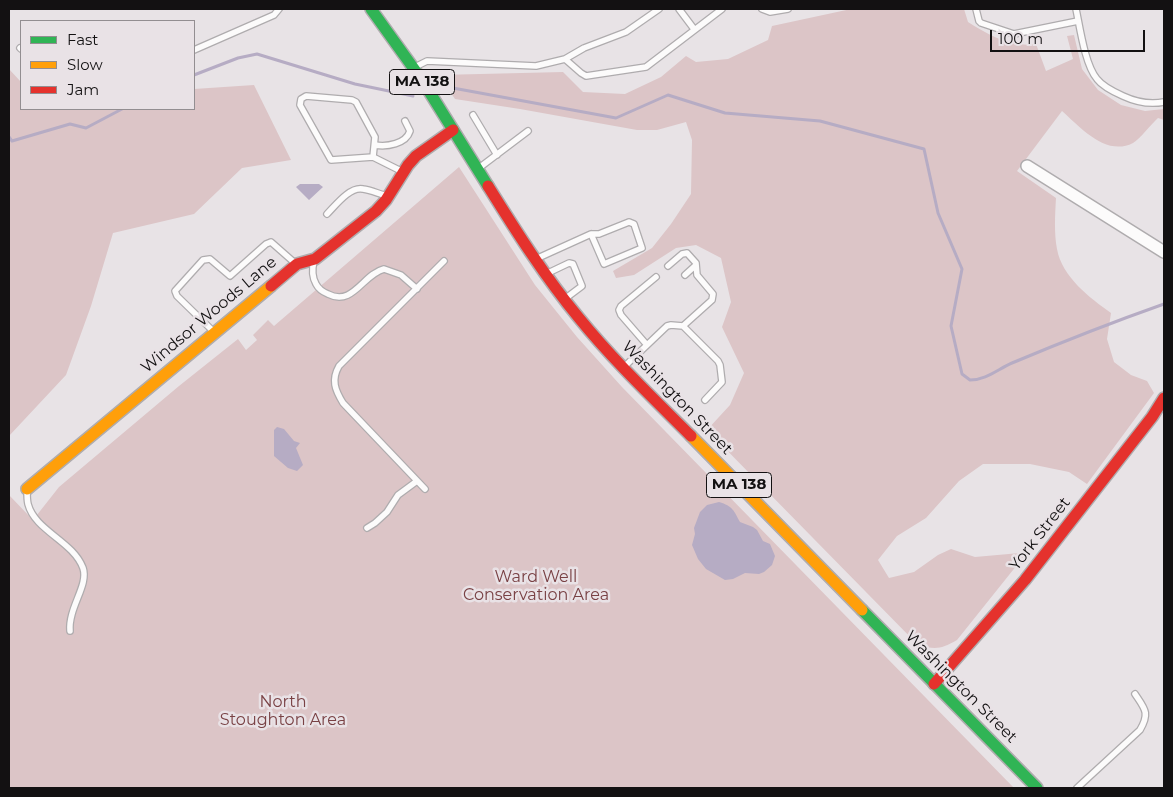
<!DOCTYPE html>
<style>
body{margin:0}
#map{position:relative;width:1173px;height:797px;overflow:hidden;background:#e8e3e6;font-family:Montserrat,sans-serif}
canvas{display:block}
.frame{position:absolute;inset:0;border:10px solid #131112;pointer-events:none}
.legend{position:absolute;left:20px;top:20px;width:175px;height:90px;box-sizing:border-box;background:#e9e2e6;border:1px solid #938e91;margin:0;padding:6px 9px;list-style:none;font-size:15px;color:#131112}
.legend li{display:flex;align-items:center;gap:10px;height:25px}
.legend b{width:25px;border:1px solid #938e91}
.scale{position:absolute;left:990px;top:30px;width:155px;height:22px;box-sizing:border-box;border:2px solid #131112;border-top:0;padding-left:6px;font-size:15px;line-height:18px;white-space:nowrap;color:#131112;-webkit-text-stroke:4px #e9e2e6;paint-order:stroke}
</style>
<div id="map">
<canvas width="1173" height="797"></canvas>
<div class="frame"></div>
<ul class="legend">
<li><b style="height:6px;background:#30b455"></b>Fast</li>
<li><b style="height:6px;background:#ff9f0a"></b>Slow</li>
<li><b style="height:6px;background:#e5322d"></b>Jam</li>
</ul>
<div class="scale">100 m</div>
</div>
<script>
const context = document.querySelector('canvas').getContext('2d');
context.lineJoin = 'round';
function fill(path, color) {
  context.fillStyle = color;
  context.fill(path, 'evenodd');
}
function trace(path, color, width, dash) {
  context.strokeStyle = color;
  context.lineWidth = width;
  context.lineCap = dash ? 'butt' : 'round';
  context.setLineDash(dash || []);
  context.stroke(path);
}
function drawText(font, color, halo, rows, align = 'center') {
  context.font = font + ' Montserrat,sans-serif';
  context.lineWidth = 5;
  context.setLineDash([]);
  context.textBaseline = 'middle';
  context.strokeStyle = halo;
  context.fillStyle = color;
  for (const [text, x, y, turn = 0] of rows) {
    context.save();
    context.translate(x, y);
    context.rotate((+turn || 0) * Math.PI / 180);
    context.textAlign = isNaN(turn) ? turn : align;
    if (halo) context.strokeText(text, 0, 0);
    context.fillText(text, 0, 0);
    context.restore();
  }
}
fill(new Path2D(`
 M 851,9 L 964,9 L 968,22 C 988,35 1013,48 1036,44 L 1046,71 L 1073,59 L 1067,36 L 1074,35 L 1082,69 L 1098,90 L 1121,105 L 1145,111 L 1164,109 L 1164,120 L 1158,118 C 1151,124 1140,139 1133,143 C 1106,157 1080,127 1062,111 L 1017,171 L 1056,198 C 1055,215 1054,233 1057,249 C 1062,277 1090,298 1111,313 L 1107,339 L 1114,362 L 1131,375 L 1147,381 L 1154,393 L 1087,484 L 1069,472 L 1030,464 L 983,464 L 959,481 L 926,518 L 897,536 L 878,560 L 889,578 L 914,572 L 938,555 L 951,549 L 975,557 L 1020,553 L 1025,555 L 957,640 C 941,649 936,650 918,645 L 707,430 L 730,405 L 744,373 L 722,327 L 731,302 L 721,258 L 696,245 L 676,248 L 634,275 L 616,278 L 613,271 L 652,248 L 671,224 L 691,194 L 692,140 L 686,122 L 657,130 L 637,130 L 520,109 L 455,99 L 439,75 L 563,72 L 583,92 L 625,94 L 661,77 L 686,56 L 696,62 L 728,59 L 768,40 L 772,26 Z
 M 9,69 L 21,82 L 21,109 L 194,109 L 194,89 L 254,85 L 291,160 L 242,168 L 194,214 L 113,233 L 91,306 L 66,375 L 9,436 Z
 M 459,167 L 535,285 L 577,337 L 622,387 L 1014,788 L 9,788 L 9,495 L 33,520 L 59,487 L 179,386 L 238,339 L 246,350 L 257,340 L 253,335 L 268,320 L 274,326 Z`), '#dcc5c7');
fill(new Path2D(`
 M 300,184 L 319,184 L 323,187 L 309,200 L 296,187 Z
 M 277,427 L 284,429 L 294,441 L 300,443 L 296,448 L 303,465 L 297,471 L 288,468 L 274,456 L 274,430 Z
 M 719,502 C 733,506 734,511 740,522 L 753,527 L 757,530 L 763,541 L 770,544 L 775,556 L 772,565 L 764,572 L 759,574 L 745,573 L 733,579 L 725,580 L 706,569 L 698,559 L 692,545 L 695,534 L 694,528 L 700,512 L 707,505 Z`), '#b6acc4');
trace(new Path2D(`
 M 194,75 L 238,58 L 257,54 L 355,84 L 413,96
 M 442,86 L 616,118 L 668,95 L 725,113 L 820,121 L 924,149 L 938,213 L 962,269 L 951,326 L 962,374 L 970,380 C 986,380 998,369 1012,363 C 1062,342 1113,322 1164,304
 M 9,137 L 12,141 L 70,124 L 86,128 L 122,109`), '#b6acc4', 3);
const lane = new Path2D(`
 M 659,9 L 626,32 L 584,48 L 565,59 L 581,73 L 586,76 L 646,67 L 722,9
 M 679,9 L 694,29
 M 762,9 L 770,12 L 788,9
 M 976,9 L 979,21 L 981,23 L 1014,34 L 1078,21
 M 1076,9 C 1080,28 1085,65 1097,79 C 1103,87 1114,92 1123,96 C 1136,102 1149,105 1164,102
 M 20,48 L 21,49
 M 194,50 L 274,15 L 279,9
 M 415,67 L 427,61 L 536,66 L 565,59
 M 473,115 L 497,155
 M 375,145 C 387,147 406,144 410,131 L 405,121
 M 373,157 L 375,137 L 356,102 L 352,100 L 306,96 L 301,99 L 300,105 L 331,160 L 373,157 L 403,172
 M 479,168 L 528,131
 M 327,214 C 335,206 350,186 363,189 C 371,190 379,194 387,196
 M 538,258 L 591,234 L 599,234 L 629,222 L 634,224 L 642,248 L 604,264 L 591,234
 M 314,261 C 312,269 312,277 316,284 C 318,288 323,292 328,294 C 353,307 363,274 384,269 L 401,275 L 417,289
 M 668,266 L 682,254 L 687,253 L 696,263 L 697,275 L 713,294 L 712,300 L 683,326
 M 548,273 L 569,263 L 573,264 L 582,286 L 566,298
 M 685,275 L 696,265
 M 214,332 L 177,296 L 175,291 L 203,260 L 210,259 L 230,276 L 266,244 L 271,242 L 296,264
 M 647,345 L 621,315 L 619,310 L 621,306 L 656,277
 M 625,366 L 667,326 L 671,325 L 683,326 L 718,361 L 720,365 L 722,382 L 705,400
 M 27,489 C 27,494 27,500 28,504 C 35,531 73,541 83,568 C 89,585 68,608 70,631
 M 425,489 L 343,403 C 335,390 331,380 339,366 L 444,261
 M 367,528 L 375,523 L 387,512 L 398,495 L 417,481
 M 1077,788 L 1140,730 C 1150,713 1145,709 1135,694`);
const street = new Path2D(`
 M 1027,166 L 1164,252`);
const fast = new Path2D(`
 M 371,9 L 422,80 L 488,186
 M 862,610 L 1037,788`);
const slow = new Path2D(`
 M 691,436 L 862,610
 M 27,489 L 271,286`);
const jam = new Path2D(`
 M 488,186 C 516,231 545,277 579,318 C 613,360 653,398 691,436
 M 271,286 L 297,264 L 315,259 L 376,211 L 386,200 L 408,165 L 416,156 L 453,130
 M 934,684 L 1025,580 L 1152,417 L 1164,398`);
trace(lane, '#afacae', 8);
trace(street, '#afacae', 14);
trace(fast, '#afacae', 14);
trace(slow, '#afacae', 14);
trace(jam, '#afacae', 14);
trace(lane, '#fcfbfb', 5.5);
trace(street, '#fcfbfb', 11);
trace(fast, '#30b455', 11);
trace(slow, '#ff9f0a', 11);
trace(jam, '#e5322d', 11);
for (const [x, y, w] of [
 [422,82,65],
 [739,485,65]
]) {
  const box = new Path2D();
  box.roundRect(x - w / 2, y - 12.5, w, 25, 4);
  context.fillStyle = '#e9e2e6';
  context.fill(box);
  trace(box, '#131112', 1);
}
drawText('bold 15px', '#131112', null, [
 ["MA 138",422,82],
 ["MA 138",739,485]
]);
drawText('16px', '#131112', '#e9e2e6', [
 ["Windsor Woods Lane",209,315,-40],
 ["Washington Street",677,398,46],
 ["York Street",1040,534,-52],
 ["Washington Street",961,687,45]
]);
drawText('16px', '#794144', '#e9e2e6', [
 ["Ward Well",536,577],
 ["Conservation Area",536,595],
 ["North",283,702],
 ["Stoughton Area",283,720]
]);
</script>
